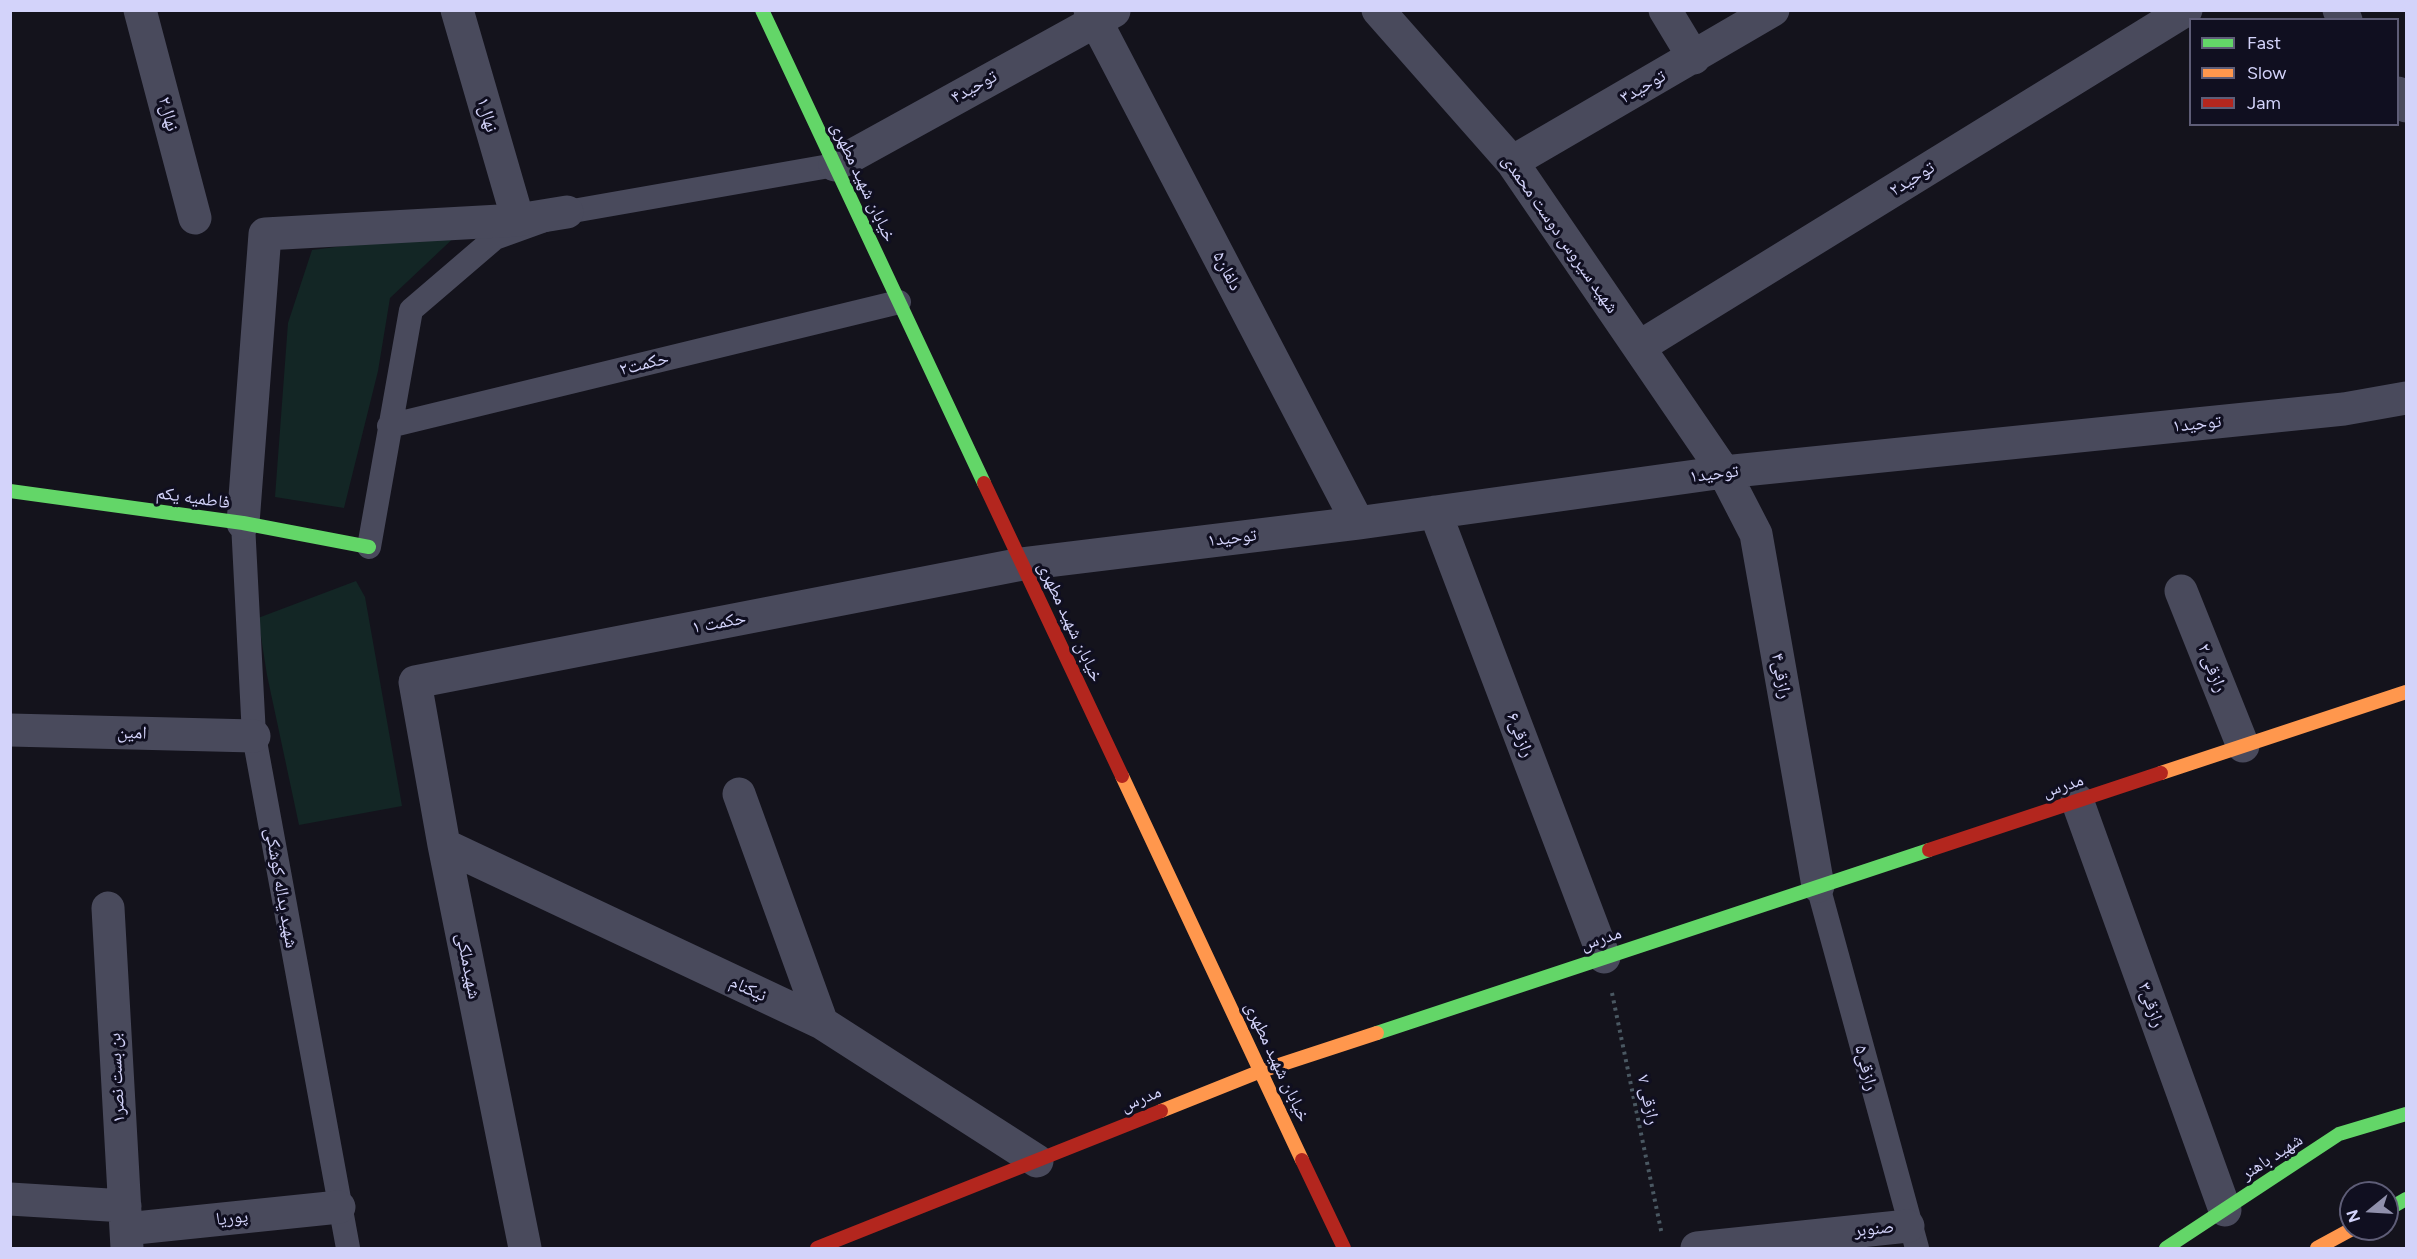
<!DOCTYPE html>
<meta charset="utf-8">
<style>
body{margin:0}
#map{position:relative;width:2417px;height:1259px;overflow:hidden;background:#14131c;font-family:Figtree,sans-serif}
canvas{display:block}
.frame{position:absolute;inset:0;border:12px solid #d3d3fa;pointer-events:none}
.legend{position:absolute;left:2189px;top:18px;width:210px;height:108px;box-sizing:border-box;background:#100f20;border:2px solid #5e5d77;margin:0;padding:8px 10px;list-style:none;font-size:18px;color:#d3d3fa}
.legend li{display:flex;align-items:center;gap:12px;height:30px}
.legend b{width:30px;border:2px solid #5e5d77}
.north{position:absolute;left:2339px;top:1181px;width:60px;height:60px;box-sizing:border-box;background:#100f20;border:2px solid #5e5d77;border-radius:50%;rotate:252deg;font-size:16px;font-weight:700;line-height:24px;text-align:center;color:#d3d3fa}
.north::after{content:'';display:block;margin:auto;width:21px;height:27px;background:#9090ac;clip-path:polygon(50% 0,100% 100%,50% 72%,0 100%)}
</style>
<div id="map">
<canvas width="2417" height="1259"></canvas>
<div class="frame"></div>
<ul class="legend">
<li><b style="height:8px;background:#63d668"></b>Fast</li>
<li><b style="height:8px;background:#ff974d"></b>Slow</li>
<li><b style="height:8px;background:#b3261e"></b>Jam</li>
</ul>
<div class="north">N</div>
</div>
<script>
const context = document.querySelector('canvas').getContext('2d');
context.lineJoin = 'round';
function fill(path, color) {
  context.fillStyle = color;
  context.fill(path, 'evenodd');
}
function trace(path, color, width, dash) {
  context.strokeStyle = color;
  context.lineWidth = width;
  context.lineCap = dash ? 'butt' : 'round';
  context.setLineDash(dash || []);
  context.stroke(path);
}
function drawText(font, color, halo, rows, align = 'center') {
  context.font = font + ' Figtree,"Noto Naskh Arabic",sans-serif';
  context.lineWidth = 6;
  context.setLineDash([]);
  context.textBaseline = 'middle';
  context.strokeStyle = halo;
  context.fillStyle = color;
  for (const [text, x, y, turn = 0] of rows) {
    context.save();
    context.translate(x, y);
    context.rotate((+turn || 0) * Math.PI / 180);
    context.textAlign = isNaN(turn) ? turn : align;
    if (halo) context.strokeText(text, 0, 0);
    context.fillText(text, 0, 0);
    context.restore();
  }
}
fill(new Path2D(`
 M 461,231 L 390,298 L 378,371 L 344,508 L 275,497 L 288,323 L 312,250 Z
 M 356,581 L 365,597 L 402,806 L 299,825 L 267,675 L 258,618 Z`), '#132625');
trace(new Path2D(`
 M 1612,993 L 1662,1235`), '#4a5862', 4, [3, 4.5]);
trace(new Path2D(`
 M 389,426 L 899,302
 M 243,523 L 254,736 L 348,1248
 M 369,547 L 411,310 L 495,238 L 567,212 L 835,165
 M 1818,886 L 1917,1248`), '#494a5c', 24);
trace(new Path2D(`
 M 140,10 L 195,218
 M 457,10 L 518,220
 M 1090,10 L 1358,523
 M 1378,10 L 1512,162 L 1724,472 L 1756,534 L 1818,886
 M 1665,10 L 1694,58
 M 2339,10 L 2346,20
 M 2398,93 L 2406,106
 M 1512,162 L 1773,10
 M 835,165 L 1114,11
 M 1639,347 L 2186,10
 M 1435,512 L 1604,957
 M 243,523 L 265,234 L 518,220 L 567,212
 M 2181,591 L 2243,746
 M 10,730 L 254,736
 M 739,794 L 822,1023
 M 2077,800 L 2225,1210
 M 444,845 L 822,1023 L 1037,1161
 M 108,908 L 127,1248
 M 10,1199 L 125,1206
 M 126,1229 L 339,1207
 M 525,1248 L 444,845 L 415,682 L 1022,564 L 1358,523 L 1724,472 L 2344,409 L 2406,398
 M 1697,1248 L 1908,1226`), '#494a5c', 33);
trace(new Path2D(`
 M 762,10 L 984,483
 M 10,491 L 243,523 L 369,547
 M 1377,1033 L 1929,850
 M 2387,1210 L 2406,1199
 M 2166,1248 L 2339,1134 L 2406,1114`), '#63d668', 14);
trace(new Path2D(`
 M 2161,773 L 2406,692
 M 1122,776 L 1302,1160
 M 1161,1111 L 1261,1071 L 1377,1033
 M 2317,1248 L 2352,1229`), '#ff974d', 14);
trace(new Path2D(`
 M 984,483 L 1122,776
 M 1929,850 L 2161,773
 M 1302,1160 L 1344,1248
 M 817,1248 L 1161,1111`), '#b3261e', 14);
drawText('18px', '#d3d3fa', '#100f20', [
 ["توحید۴",974,87,-29],
 ["توحید۳",1643,87,-30],
 ["نهال۲",168,114,75],
 ["نهال۱",487,115,74],
 ["توحید۲",1912,179,-32],
 ["خیابان شهید مطهری",863,182,65],
 ["شهید سیروس دوست محمدی",1560,234,55],
 ["دلفان۵",1227,271,62],
 ["حکمت۲",644,364,-14],
 ["توحید۱",2197,424,-6],
 ["توحید۱",1714,474,-7],
 ["فاطمیه یکم",193,498,8],
 ["توحید۱",1232,538,-7],
 ["خیابان شهید مطهری",1070,622,65],
 ["حکمت ۱",719,623,-11],
 ["رازقی ۲",2212,668,68],
 ["رازقی۴",1781,676,80],
 ["امین",132,733,2],
 ["رازقی۶",1520,735,69],
 ["مدرس",2063,786,-18],
 ["شهید یداله کوشکی",281,888,80],
 ["مدرس",1601,939,-18],
 ["شهیدملکی",468,966,79],
 ["نیکنام",748,989,25],
 ["رازقی۳",2151,1005,70],
 ["خیابان شهید مطهری",1277,1062,65],
 ["رازقی۵",1866,1068,75],
 ["بن بست نصر۱",117,1078,-93],
 ["مدرس",1141,1099,-22],
 ["رازقی ۷",1648,1100,78],
 ["شهید باهنر",2272,1157,-33],
 ["پوریا",232,1218,-6],
 ["صنوبر",1874,1229,-6]
]);
</script>
